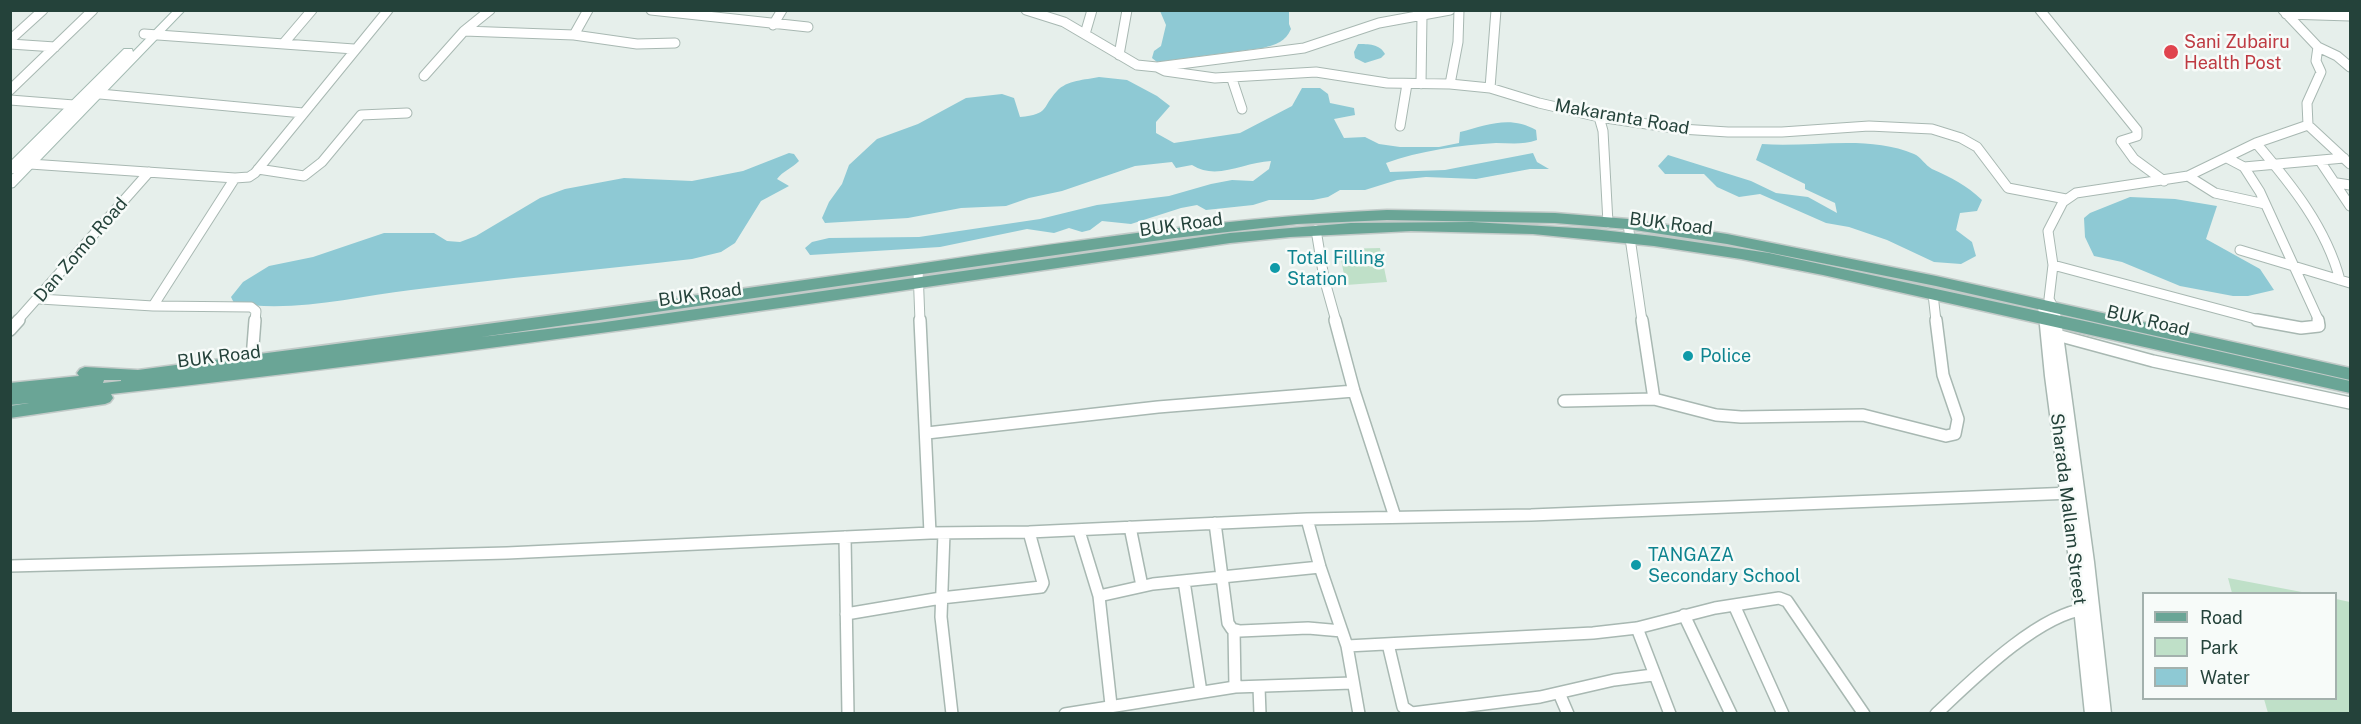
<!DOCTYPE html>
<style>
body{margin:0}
#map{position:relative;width:2361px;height:724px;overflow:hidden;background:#e6efeb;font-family:"Public Sans",sans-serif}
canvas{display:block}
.frame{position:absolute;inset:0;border:12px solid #24423a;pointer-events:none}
.legend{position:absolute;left:2142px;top:592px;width:195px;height:108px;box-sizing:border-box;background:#f7fbf9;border:2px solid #a3b1ad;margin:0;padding:8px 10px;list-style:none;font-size:18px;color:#24423a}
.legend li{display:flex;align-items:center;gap:12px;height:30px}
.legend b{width:30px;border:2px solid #a3b1ad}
</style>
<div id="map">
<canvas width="2361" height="724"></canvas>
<div class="frame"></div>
<ul class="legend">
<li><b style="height:8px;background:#6aa596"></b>Road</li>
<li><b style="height:16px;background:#bfe0c8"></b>Park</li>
<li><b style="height:16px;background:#8ec9d4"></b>Water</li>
</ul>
</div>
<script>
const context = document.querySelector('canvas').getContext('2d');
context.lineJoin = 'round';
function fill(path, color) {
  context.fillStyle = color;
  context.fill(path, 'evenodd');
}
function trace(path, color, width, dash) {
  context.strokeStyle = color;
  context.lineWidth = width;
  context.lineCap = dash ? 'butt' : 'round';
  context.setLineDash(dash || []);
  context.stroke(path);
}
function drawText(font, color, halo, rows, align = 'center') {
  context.font = font + ' "Public Sans",sans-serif';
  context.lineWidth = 5;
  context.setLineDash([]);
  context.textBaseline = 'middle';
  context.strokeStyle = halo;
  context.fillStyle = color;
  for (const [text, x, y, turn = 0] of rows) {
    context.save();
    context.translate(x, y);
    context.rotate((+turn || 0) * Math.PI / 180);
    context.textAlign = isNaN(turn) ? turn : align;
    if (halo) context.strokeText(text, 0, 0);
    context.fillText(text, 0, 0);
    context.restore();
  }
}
fill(new Path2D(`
 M 1380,248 L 1387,282 L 1346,285 L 1339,249 Z
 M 2228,578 L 2307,593 L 2232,593 Z
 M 2336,599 L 2350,602 L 2350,713 L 2268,713 L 2264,699 L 2336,698 Z`), '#bfe0c8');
fill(new Path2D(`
 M 1160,11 L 1289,11 L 1289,24 L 1291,29 C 1285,42 1277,44 1263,48 L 1157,62 L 1152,58 L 1154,51 L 1161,46 L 1166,25 Z
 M 1358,44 C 1368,44 1380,44 1385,54 L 1381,58 L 1365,63 L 1355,58 L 1354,52 Z
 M 1099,77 L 1127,80 L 1157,96 L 1170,106 L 1156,122 L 1156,133 L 1174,143 L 1240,133 L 1292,106 L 1302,88 L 1320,88 L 1328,94 L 1330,103 L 1354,108 L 1355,115 L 1334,119 L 1344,138 L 1365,137 L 1379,144 L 1400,147 L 1439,147 L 1459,143 L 1460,132 C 1487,125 1510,115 1536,130 L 1537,140 C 1523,145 1510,143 1496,143 C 1460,145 1419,151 1386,163 L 1390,172 L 1445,170 L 1533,153 L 1537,162 L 1549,169 L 1530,169 L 1476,179 L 1426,177 L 1397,180 L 1365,190 L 1340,190 L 1328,197 L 1313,200 L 1269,200 L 1253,205 L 1206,210 L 1197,205 L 1181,208 L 1131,224 L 1102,221 L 1090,230 L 1082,232 L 1069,228 L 1054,233 L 1027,229 L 940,247 L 810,255 L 805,248 L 812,242 L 829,238 L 919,237 L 1040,219 L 1097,205 L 1169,196 L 1211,184 L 1232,180 L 1253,181 L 1269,169 L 1271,161 C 1244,162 1217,181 1192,165 L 1176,168 L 1172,162 L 1135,166 L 1062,191 L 1029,198 L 1006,206 L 961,208 L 908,218 L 825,223 L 822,218 L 829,202 L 842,184 L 849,165 L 877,139 L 918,124 L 966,98 L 1002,94 L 1014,98 L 1020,117 C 1050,114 1041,108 1057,91 C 1067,80 1085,80 1099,77 Z
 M 1762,144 C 1810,148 1868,134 1914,154 C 1921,157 1925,165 1932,169 C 1952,178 1966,185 1982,200 L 1977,211 L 1960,213 L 1956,230 L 1972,242 L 1976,256 L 1961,264 L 1934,262 L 1887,240 L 1849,227 L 1826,223 L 1760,194 L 1739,197 L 1717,187 L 1704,174 L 1665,174 L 1658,166 L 1668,155 L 1751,181 L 1776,193 L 1808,197 L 1837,213 L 1835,203 L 1805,189 L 1805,184 L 1756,160 Z
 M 789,153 L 794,154 L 799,161 C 792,168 783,171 777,179 L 789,186 L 761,201 L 735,243 L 721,252 L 692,259 C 598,270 504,278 411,290 C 353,297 293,313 234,303 L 231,297 L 243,282 L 269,266 L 313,257 L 384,233 L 434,233 L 447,241 L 460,242 L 476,236 L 540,198 L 565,189 L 624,178 L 692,181 L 743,171 Z
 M 2130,197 L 2175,199 L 2217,206 L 2206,239 L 2260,269 L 2274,290 L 2248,296 L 2233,296 L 2180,286 L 2122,262 L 2094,256 L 2085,237 L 2084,218 L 2090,213 Z`), '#8ec9d4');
const minorFar1 = new Path2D(`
 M 651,10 L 808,27
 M 1026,10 L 1064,22 L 1137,65 L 1157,67 L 1304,48 L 1379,23 L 1450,10
 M 2040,10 L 2137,130 L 2137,136 L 2121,141 L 2134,159 L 2164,181
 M 2283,10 L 2318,47 L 2337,56 L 2350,67
 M 2286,14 L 2350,16
 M 773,25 L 782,10
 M 464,31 L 574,35 L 637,44 L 675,43
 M 144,34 L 354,49
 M 1085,34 L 1092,10
 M 574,35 L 588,10
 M 10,40 L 43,10
 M 10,44 L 55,47
 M 283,44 L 312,10
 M 1119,55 L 1127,10
 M 1157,67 L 1165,71 L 1215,78 L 1316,72 L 1387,83 L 1450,84 L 1490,88 L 1539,103 L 1599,117 L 1681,129 L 1728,132 L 1782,132 L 1869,126 L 1932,129 L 1961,138 L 1977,147 L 2008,188 L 2066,199
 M 424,76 L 464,31 L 490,10
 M 1232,79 L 1242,109
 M 1421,84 L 1422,16
 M 1450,84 L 1458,42 L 1459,10
 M 1490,88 L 1496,10
 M 10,90 L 93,10
 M 100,94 L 303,113
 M 10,100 L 74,105
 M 1599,117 L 1603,131 L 1608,223
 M 2308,125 L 2350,164
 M 1400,126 L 1407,84
 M 2256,143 C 2291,184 2326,227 2340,280
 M 2227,158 L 2244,167 L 2260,192 L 2319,321
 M 2320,161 L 2350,206
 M 30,164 L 235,178 L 249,177 L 255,173 L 388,10
 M 2244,167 L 2344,158
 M 258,169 L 304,176 L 322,162 L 361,115 L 407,113
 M 2188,176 L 2215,193 L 2265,204
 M 2337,183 L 2350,185
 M 1628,224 L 1642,321
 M 1316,230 L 1324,278 L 1336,321
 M 2240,250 L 2350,283
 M 2053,265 L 2263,321
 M 918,270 L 920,321
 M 1933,294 L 1936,321
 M 40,299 L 153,306 L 251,307 L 256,311 L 255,321
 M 153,306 L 235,178
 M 2053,307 L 2049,299 L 2053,265 L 2048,231 L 2063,202 L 2076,193 L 2188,176 L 2256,143 L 2308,125 L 2307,103 L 2321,72 L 2316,61 L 2318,47
 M 17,321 L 149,172`);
const minor = new Path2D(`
 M 920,320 L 930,533
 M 1335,320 L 1354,391 L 1395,517
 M 1642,320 L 1654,399
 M 2257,320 L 2301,328 L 2319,326 L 2318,320
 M 10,330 L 19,320
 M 2057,335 L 2153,361 L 2350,403
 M 252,359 L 255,320
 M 1564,401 L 1654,399 L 1716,415 L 1741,417 L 1863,415 L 1946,436 L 1955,434 L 1958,419 L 1943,375 L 1936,320
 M 927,433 L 1158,407 L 1354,391
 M 1307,519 L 1320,567 L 1347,646 L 1359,714
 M 1215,523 L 1228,623 L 1232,629 L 1240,631 L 1308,628 L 1342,631
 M 1130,527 L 1142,586
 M 1079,531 L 1099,596 L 1111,705
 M 944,533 L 941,617 L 952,714
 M 845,537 L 848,714
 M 10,566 L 507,553 L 930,533 L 1029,532 L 1307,519 L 1531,515 L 2072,493
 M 1184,581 L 1201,692
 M 1099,596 L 1153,584 L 1320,567
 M 1734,605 L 1783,714
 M 846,614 L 941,598 L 1041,587 L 1043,583 L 1029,532
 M 1684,615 L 1731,714
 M 1637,628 L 1670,714
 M 1234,630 L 1235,687
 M 1388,644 L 1403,707 L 1412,713 L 1540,697 L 1614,680 L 1653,675
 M 1347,646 L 1593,633 L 1637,628 L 1715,608 L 1779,598 L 1787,601 L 1864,714
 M 1259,687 L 1260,714
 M 1559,693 L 1568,714
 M 1065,714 L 1235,687 L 1352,683
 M 1936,714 C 1971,681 2038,614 2086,609`);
const tertiary = new Path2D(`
 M 2044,301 L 2048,302 L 2050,310 L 2058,310 L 2060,313 L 2094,562 L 2111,714 L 2085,714 L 2069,560 L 2045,376 L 2038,305 Z`);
const secondary = new Path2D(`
 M 174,10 L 185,10 L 14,187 L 10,188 L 10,176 L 14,173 L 10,174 L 10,162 L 124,49 L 132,49 L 133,52 Z`);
const primary = new Path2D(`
 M 1387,210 L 1555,213 L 1628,219 L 1727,234 L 1936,276 L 2350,368 L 2350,380 L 1936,286 L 1727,244 L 1628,229 L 1555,223 L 1387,220 L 1297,224 L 1175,238 L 481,337 L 598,323 L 1230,233 L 1351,223 L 1472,222 L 1593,229 L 1654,236 L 1769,253 L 2089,322 L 2350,381 L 2350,393 L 1823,275 L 1741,259 L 1654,246 L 1533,234 L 1411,231 L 1290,237 L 1230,243 C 857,297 485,353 111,394 L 113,398 L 110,402 L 105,404 L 10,418 L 10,406 L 29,403 L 10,405 L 10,383 L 79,376 L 77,373 L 80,369 L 85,367 L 138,370 C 374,339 611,308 847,274 C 1026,249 1206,218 1387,210 ZM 104,380 L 121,380 L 121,381 L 103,383 Z`);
trace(minorFar1, '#a8b8b2', 11);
trace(minor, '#a8b8b2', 14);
trace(tertiary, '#a8b8b2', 3);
trace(secondary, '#a4bbb3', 2);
trace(primary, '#c2cac8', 3);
trace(minorFar1, '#fff', 9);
trace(minor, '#fff', 11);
fill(tertiary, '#fff');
fill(secondary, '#fff');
fill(primary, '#6aa596');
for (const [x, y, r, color] of [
 [2171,52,8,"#e0444e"],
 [1275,268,6,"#0f9aa8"],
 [1688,356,6,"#0f9aa8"],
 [1636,565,6,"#0f9aa8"]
]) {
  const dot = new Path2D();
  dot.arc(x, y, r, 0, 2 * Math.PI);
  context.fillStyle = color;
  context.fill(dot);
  trace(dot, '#f7fbf9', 2);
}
drawText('18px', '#be3a42', '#f7fbf9', [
 ["Sani Zubairu",2184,42],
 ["Health Post",2184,63]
], 'left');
drawText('18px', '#24423a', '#f7fbf9', [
 ["Makaranta Road",1622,117,10],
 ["BUK Road",1671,224,7],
 ["BUK Road",1181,225,-8],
 ["Dan Zomo Road",81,250,-49],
 ["BUK Road",700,295,-8],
 ["BUK Road",2148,321,13],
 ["BUK Road",219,357,-7],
 ["Sharada Mallam Street",2068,509,83]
]);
drawText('18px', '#0d838f', '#f7fbf9', [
 ["Total Filling",1287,258],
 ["Station",1287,279],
 ["Police",1700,356],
 ["TANGAZA",1648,555],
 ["Secondary School",1648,576]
], 'left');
</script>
